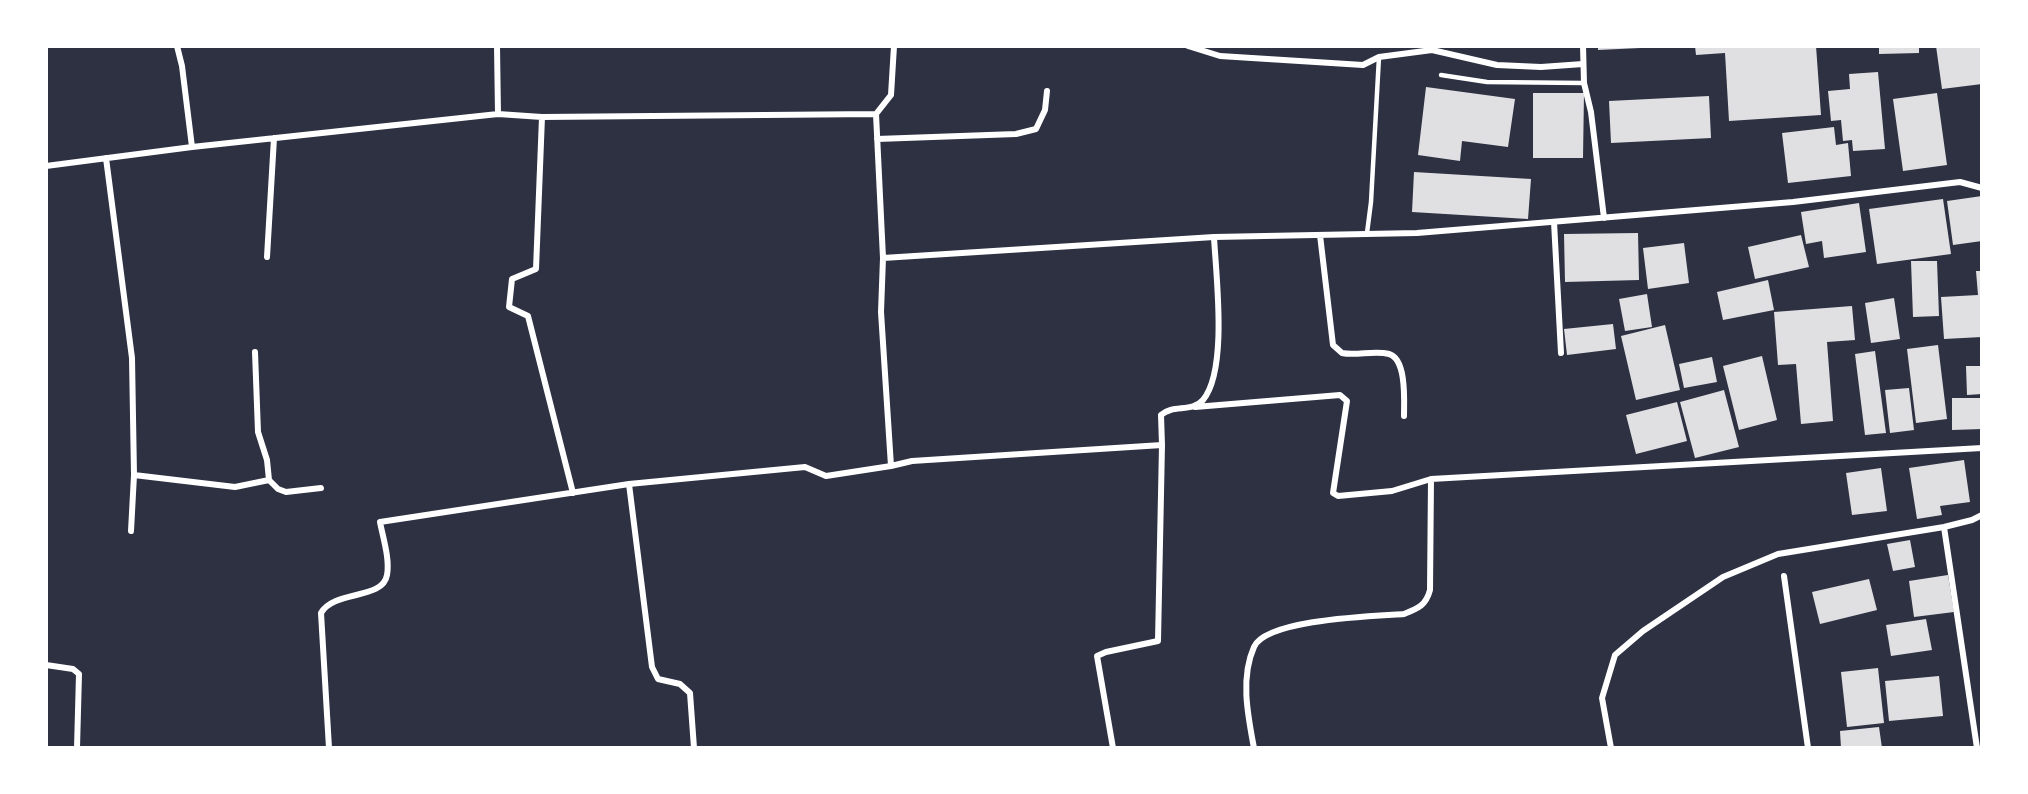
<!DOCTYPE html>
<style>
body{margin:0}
#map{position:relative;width:2028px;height:794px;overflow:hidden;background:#2d3142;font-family:"Source Serif 4",serif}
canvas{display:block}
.frame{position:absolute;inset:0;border:48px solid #fff;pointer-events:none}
</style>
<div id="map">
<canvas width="2028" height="794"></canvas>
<div class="frame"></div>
</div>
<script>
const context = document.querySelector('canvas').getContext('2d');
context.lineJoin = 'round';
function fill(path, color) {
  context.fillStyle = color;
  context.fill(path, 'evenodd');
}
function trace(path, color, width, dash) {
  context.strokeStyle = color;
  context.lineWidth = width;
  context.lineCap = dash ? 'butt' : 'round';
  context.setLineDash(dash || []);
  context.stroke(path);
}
fill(new Path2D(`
 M 1598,46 L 1640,46 L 1640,48 L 1598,50 Z
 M 1695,46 L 1816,46 L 1821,115 L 1729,121 L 1725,53 L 1696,55 Z
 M 1879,46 L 1919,46 L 1919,53 L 1879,54 Z
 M 1936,46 L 1982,46 L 1982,84 L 1942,89 Z
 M 1878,72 L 1885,149 L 1853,151 L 1852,140 L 1843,141 L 1841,120 L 1831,121 L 1828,91 L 1850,89 L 1849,74 Z
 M 1426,87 L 1515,99 L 1508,147 L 1462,141 L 1460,161 L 1418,155 Z
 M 1533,93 L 1584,93 L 1583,158 L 1533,158 Z
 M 1937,93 L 1947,165 L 1903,171 L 1893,99 Z
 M 1709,96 L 1711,138 L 1611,143 L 1609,101 Z
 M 1834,127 L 1836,145 L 1848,143 L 1851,176 L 1788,183 L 1782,133 Z
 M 1414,172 L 1531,179 L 1528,219 L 1412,212 Z
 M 1982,196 L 1982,241 L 1953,245 L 1947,201 Z
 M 1943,199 L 1951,254 L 1877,264 L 1869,209 Z
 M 1859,203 L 1866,252 L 1824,258 L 1822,241 L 1806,244 L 1801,212 Z
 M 1638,233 L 1639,280 L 1565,282 L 1564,234 Z
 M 1801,235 L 1809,267 L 1755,279 L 1748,247 Z
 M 1684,243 L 1689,283 L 1648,289 L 1643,248 Z
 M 1911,261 L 1937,261 L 1939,316 L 1913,317 Z
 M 1976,271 L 1982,271 L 1982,337 L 1944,339 L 1941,297 L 1978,295 Z
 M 1768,280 L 1774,310 L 1723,320 L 1717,292 Z
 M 1647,294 L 1652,327 L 1625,331 L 1619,299 Z
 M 1894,298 L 1900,339 L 1871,343 L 1865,303 Z
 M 1852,306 L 1855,340 L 1827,342 L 1833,421 L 1801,424 L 1796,364 L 1778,365 L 1774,312 Z
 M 1613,324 L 1616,349 L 1567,355 L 1564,329 Z
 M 1665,325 L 1680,390 L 1636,400 L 1621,336 Z
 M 1938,345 L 1947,419 L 1916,423 L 1907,349 Z
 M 1875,351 L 1886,433 L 1865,435 L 1855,354 Z
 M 1762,356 L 1777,420 L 1739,430 L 1723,366 Z
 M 1712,357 L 1717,382 L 1684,388 L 1679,364 Z
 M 1966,366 L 1982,366 L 1982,394 L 1967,395 Z
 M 1909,388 L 1914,430 L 1890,433 L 1885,390 Z
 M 1724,390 L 1739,447 L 1695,458 L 1680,402 Z
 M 1952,398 L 1982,398 L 1982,429 L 1952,430 Z
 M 1677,402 L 1687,441 L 1636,454 L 1626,415 Z
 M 1964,460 L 1970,502 L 1940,506 L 1942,515 L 1917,519 L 1909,468 Z
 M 1881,468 L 1887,511 L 1852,515 L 1846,473 Z
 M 1910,540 L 1915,567 L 1893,571 L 1887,544 Z
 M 1948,575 L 1954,612 L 1914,617 L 1909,581 Z
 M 1869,579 L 1877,610 L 1820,624 L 1812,592 Z
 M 1926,619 L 1932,650 L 1891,656 L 1886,625 Z
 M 1878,668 L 1884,723 L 1847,727 L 1841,672 Z
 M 1939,676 L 1943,716 L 1889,721 L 1885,681 Z
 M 1879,727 L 1882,748 L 1841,748 L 1840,731 Z`), '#e0e0e3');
trace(new Path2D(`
 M 1441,75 L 1487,82 L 1584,83
 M 1367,233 L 1371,202 L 1379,57`), '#fff', 4.5);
trace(new Path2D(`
 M 177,46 L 182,66 L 192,147
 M 497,46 L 498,114
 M 894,46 L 891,95 L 876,114 L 883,258 L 881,312 L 891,466 L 912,461 L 1162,445 L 1161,415 C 1173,404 1192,413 1203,400 C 1228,370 1216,276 1214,237
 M 1188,46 L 1220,56 L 1363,65 L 1379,57 L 1432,50 L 1497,65 L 1541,67 L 1583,64
 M 1583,46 L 1584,83 L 1591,112 L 1604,218
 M 542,117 L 536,269 L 512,279 L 509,307 L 528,316 L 573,493
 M 877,139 L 1016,134 L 1036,129 L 1045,110 L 1047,91
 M 106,158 L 132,358 L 134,475 L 131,531
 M 46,166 L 192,147 L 498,114 L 542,117 L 876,114
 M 1554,222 L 1561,353
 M 1320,235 L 1333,345 L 1342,353 C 1356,356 1375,350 1389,354 C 1407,359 1404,402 1404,416
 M 267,257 L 274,138
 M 883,258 L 1214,237 L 1417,233 L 1793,202 L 1960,182 L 1982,188
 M 255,352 L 258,432 L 267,460 L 269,480 L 278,489 L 286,492 L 321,488
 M 1195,407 L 1340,395 L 1347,401 L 1333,493 L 1338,496 L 1392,491 L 1431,479 L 1982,448
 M 134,475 L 235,487 L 269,480
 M 629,484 L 652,667 L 658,679 L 680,684 L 690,693 L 694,748
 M 1944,527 L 1977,748
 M 1784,576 L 1808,748
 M 46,665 L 73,669 L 79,674 L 77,748
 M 329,748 L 321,613 C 334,590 383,600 387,575 C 390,559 383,538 380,522 L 629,484 L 805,467 L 826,476 L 891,466
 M 1113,748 L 1097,656 L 1106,652 L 1158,641 L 1162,445
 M 1254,748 C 1248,716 1240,678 1254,647 C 1266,619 1376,616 1404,614 C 1419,608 1426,605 1430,590 L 1431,479
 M 1611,748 L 1602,698 L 1615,655 L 1643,631 L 1723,577 L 1778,554 L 1944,527 L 1972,520 L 1982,515`), '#fff', 6);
</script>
